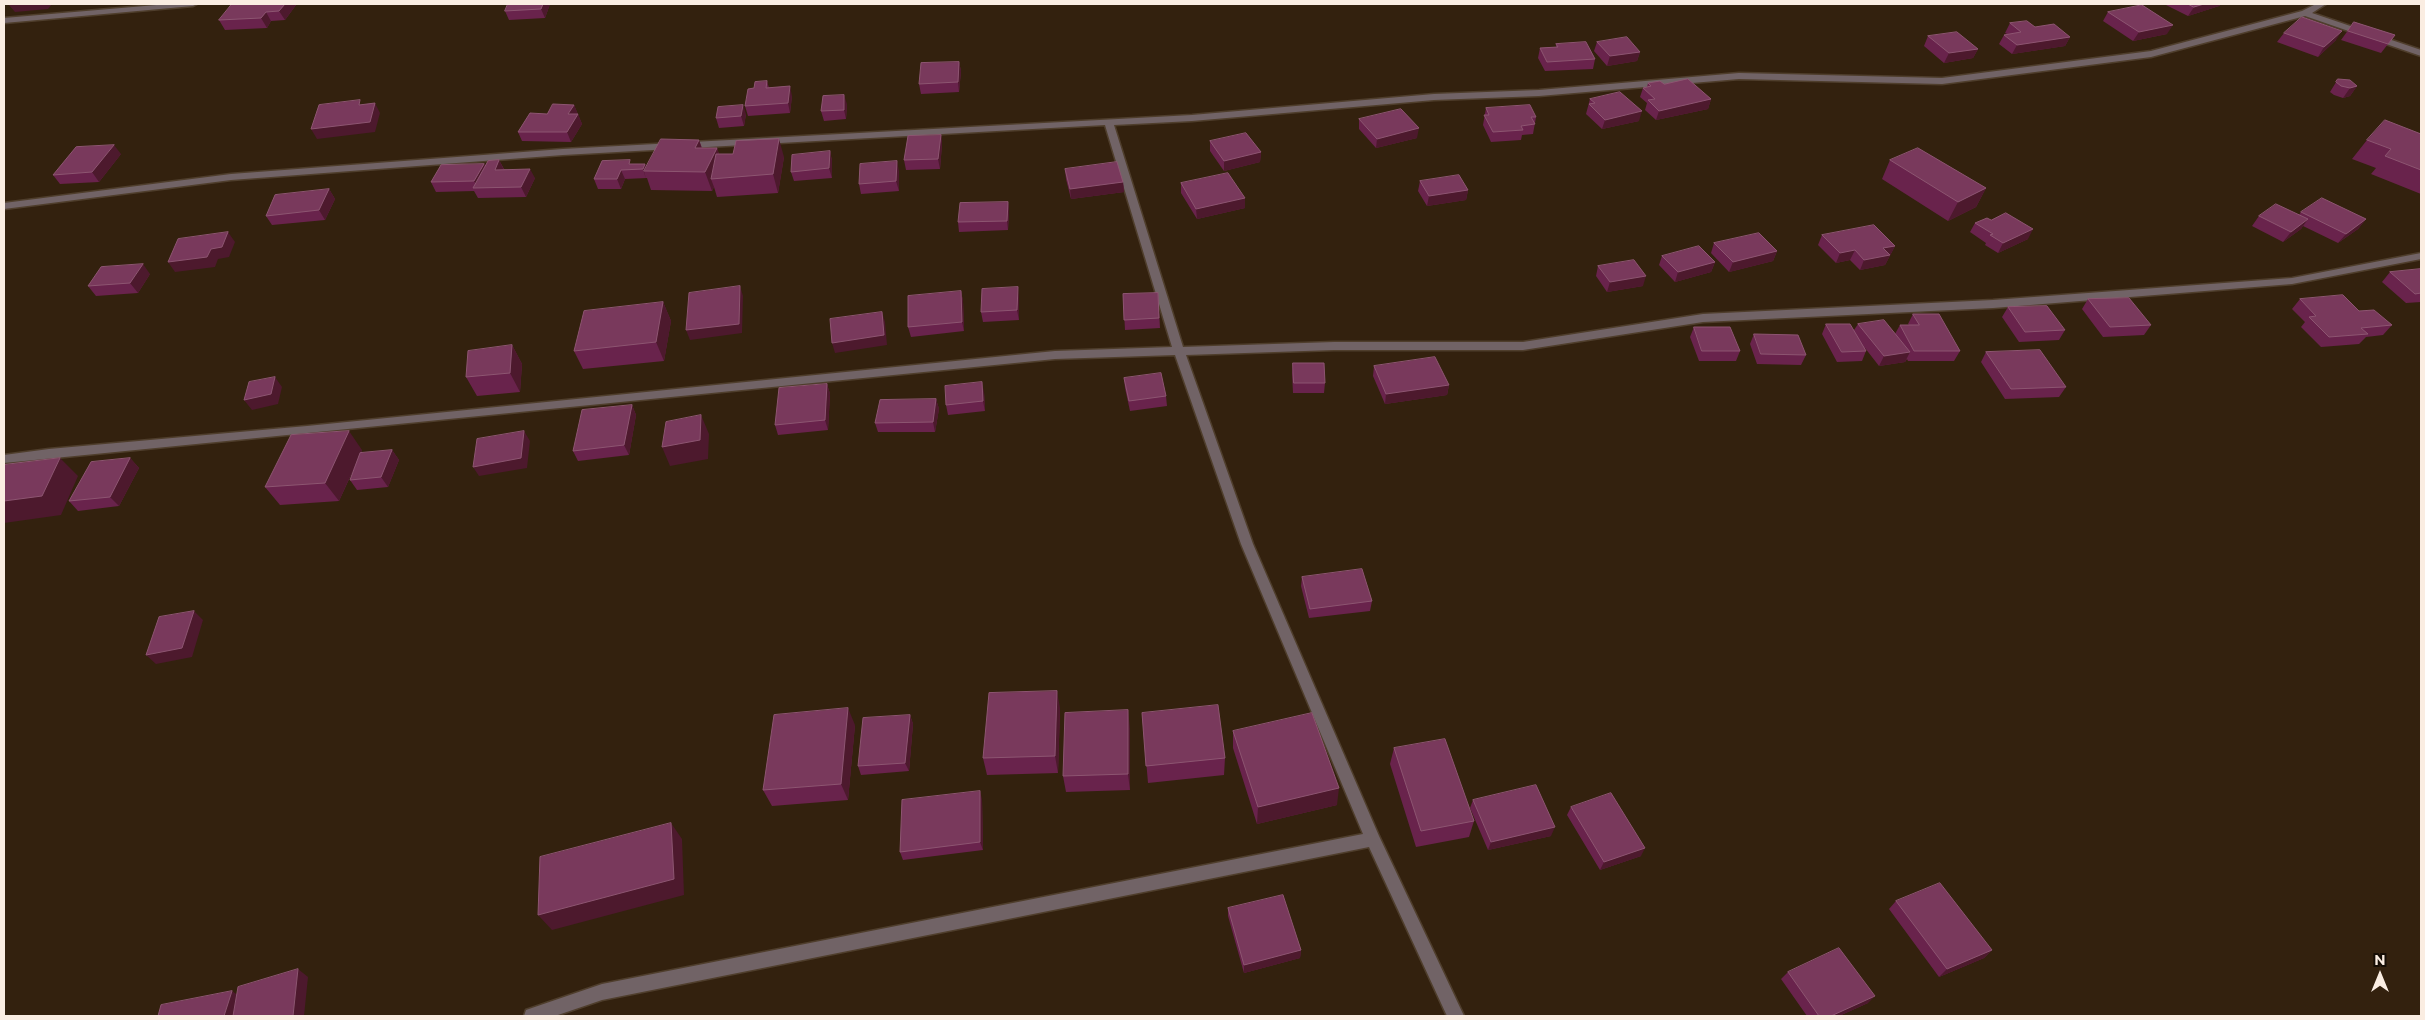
<!DOCTYPE html>
<style>
body{margin:0}
#map{position:relative;width:2425px;height:1020px;overflow:hidden;background:#33210e;font-family:Montserrat,sans-serif}
canvas{display:block}
.frame{position:absolute;inset:0;border:5px solid #faede2;pointer-events:none}
.north{position:absolute;left:2355px;top:950px;width:50px;height:50px;-webkit-text-stroke:4px #150d05;paint-order:stroke;rotate:0deg;font-size:14px;font-weight:700;line-height:20px;text-align:center;color:#faede2}
.north::after{content:'';display:block;margin:auto;width:18px;height:22px;background:#faede2;clip-path:polygon(50% 0,100% 100%,50% 72%,0 100%)}
</style>
<div id="map">
<canvas width="2425" height="1020"></canvas>
<div class="frame"></div>
<div class="north">N</div>
</div>
<script>
const context = document.querySelector('canvas').getContext('2d');
context.lineJoin = 'round';
function trace(path, color, width, dash) {
  context.strokeStyle = color;
  context.lineWidth = width;
  context.lineCap = dash ? 'butt' : 'round';
  context.setLineDash(dash || []);
  context.stroke(path);
}
function fill(path, color) {
  context.fillStyle = color;
  context.fill(path, 'evenodd');
}
const street = new Path2D(`
 M 168,4 L 197,4 L 193,6 L 4,23 L 4,18 Z
 M 2316,4 L 2326,4 L 2312,13 L 2421,50 L 2421,56 L 2305,16 L 2151,57 L 1942,84 L 1739,79 L 1539,96 L 1434,100 L 1192,121 L 1114,125 L 1183,347 L 1334,342 L 1523,342 L 1703,314 L 1993,300 L 2292,278 L 2421,253 L 2421,259 L 2292,284 L 1993,308 L 1703,322 L 1523,350 L 1334,350 L 1186,355 L 1253,544 L 1379,836 L 1464,1016 L 1447,1016 L 1369,847 L 602,1000 L 555,1016 L 524,1016 L 526,1010 L 602,984 L 1363,834 L 1241,544 L 1175,355 L 1055,359 L 4,463 L 4,455 L 49,449 L 307,426 L 1055,351 L 1172,347 L 1105,125 L 563,155 L 231,180 L 4,209 L 4,203 L 231,174 L 563,149 L 1192,115 L 1434,94 L 1539,90 L 1739,73 L 1942,78 L 2151,51 L 2302,11 Z`);
trace(street, '#4f3e2c', 3);
fill(street, '#716366');
fill(new Path2D(`
 M 232,4 L 295,4 L 296,5 L 285,20 L 271,21 L 267,28 L 225,30 L 219,20 Z
 M 508,4 L 550,4 L 545,18 L 509,20 L 505,11 Z
 M 2164,4 L 2221,4 L 2219,6 L 2188,16 Z
 M 2108,12 L 2167,34 L 2133,41 L 2103,21 Z
 M 2354,22 L 2395,35 L 2381,53 L 2341,40 Z
 M 2010,23 L 2070,37 L 2065,46 L 2012,54 L 1999,44 L 2004,35 L 2007,34 L 2005,33 Z
 M 2284,33 L 2336,40 L 2318,57 L 2277,42 Z
 M 1928,36 L 1978,49 L 1973,58 L 1944,63 L 1924,46 Z
 M 1597,42 L 1640,52 L 1637,61 L 1607,66 L 1594,51 Z
 M 1556,44 L 1595,59 L 1593,69 L 1545,71 L 1538,58 L 1540,48 L 1556,47 Z
 M 959,62 L 961,71 L 959,92 L 921,94 L 919,84 Z
 M 2338,79 L 2357,86 L 2350,96 L 2343,98 L 2334,95 L 2330,92 Z
 M 767,81 L 769,88 L 792,96 L 790,113 L 748,116 L 745,106 L 754,88 Z
 M 1648,83 L 1664,84 L 1711,99 L 1708,109 L 1656,120 L 1645,110 L 1647,103 L 1640,97 L 1643,88 L 1647,87 Z
 M 1590,99 L 1639,121 L 1602,129 L 1586,114 Z
 M 847,104 L 846,119 L 824,121 L 821,111 Z
 M 574,105 L 582,124 L 571,142 L 522,141 L 518,132 L 547,114 Z
 M 1486,108 L 1536,117 L 1533,134 L 1522,135 L 1521,140 L 1491,142 L 1483,125 Z
 M 746,114 L 744,126 L 719,128 L 716,118 Z
 M 1359,119 L 1417,138 L 1376,148 L 1359,129 Z
 M 2421,134 L 2421,194 L 2371,174 L 2376,168 L 2352,159 L 2367,140 Z
 M 941,135 L 942,144 L 940,169 L 906,170 L 904,160 Z
 M 699,140 L 702,148 L 717,148 L 719,154 L 784,157 L 778,193 L 717,197 L 714,187 L 712,191 L 651,190 L 647,178 L 625,179 L 621,189 L 598,189 L 594,179 L 632,164 L 645,164 L 646,167 Z
 M 1210,141 L 1261,152 L 1260,162 L 1224,171 L 1210,151 Z
 M 830,151 L 832,161 L 832,178 L 794,181 L 791,172 Z
 M 121,154 L 99,182 L 60,184 L 53,175 Z
 M 499,160 L 504,169 L 535,178 L 526,197 L 478,198 L 474,191 L 436,192 L 431,182 L 484,164 L 485,166 Z
 M 1890,160 L 1986,188 L 1976,207 L 1948,221 L 1882,179 Z
 M 1065,169 L 1123,182 L 1124,192 L 1071,199 L 1066,179 Z
 M 899,171 L 899,191 L 861,194 L 859,184 Z
 M 1420,181 L 1468,190 L 1466,200 L 1427,206 L 1418,191 Z
 M 1181,183 L 1245,208 L 1197,219 L 1181,193 Z
 M 329,189 L 335,199 L 325,220 L 272,225 L 266,216 Z
 M 1008,202 L 1009,212 L 1008,230 L 959,232 L 958,222 Z
 M 2301,212 L 2366,219 L 2358,229 L 2338,243 L 2303,226 L 2301,229 L 2283,242 L 2252,226 L 2259,216 L 2299,215 Z
 M 1975,223 L 2028,239 L 1998,253 L 1985,245 L 1986,243 L 1970,232 Z
 M 1822,235 L 1895,246 L 1885,265 L 1860,270 L 1850,260 L 1836,263 L 1818,245 Z
 M 1714,243 L 1777,251 L 1773,261 L 1729,272 L 1711,253 Z
 M 1662,256 L 1715,262 L 1711,272 L 1675,282 L 1659,265 Z
 M 1598,266 L 1643,286 L 1607,292 L 1596,276 Z
 M 2421,269 L 2421,302 L 2406,303 L 2382,282 L 2390,272 Z
 M 150,274 L 138,293 L 96,296 L 88,286 Z
 M 961,291 L 963,301 L 964,331 L 911,337 L 908,327 Z
 M 1158,293 L 1160,328 L 1125,330 L 1123,294 Z
 M 1019,297 L 1019,320 L 983,322 L 981,312 Z
 M 2088,299 L 2151,325 L 2144,335 L 2103,337 L 2082,309 Z
 M 2300,299 L 2359,311 L 2392,325 L 2383,335 L 2366,337 L 2359,344 L 2321,347 L 2301,327 L 2305,322 L 2292,309 Z
 M 663,302 L 671,321 L 664,361 L 583,369 L 574,351 Z
 M 2008,307 L 2065,330 L 2059,340 L 2019,342 L 2002,317 Z
 M 1913,314 L 1960,351 L 1954,361 L 1908,361 L 1907,359 L 1905,362 L 1879,366 L 1865,348 L 1866,351 L 1862,361 L 1837,362 L 1822,334 L 1826,324 L 1854,330 L 1858,324 L 1895,334 L 1900,325 L 1909,325 L 1908,324 Z
 M 1694,327 L 1740,351 L 1736,361 L 1699,361 L 1690,337 Z
 M 1754,334 L 1806,355 L 1801,365 L 1757,364 L 1750,344 Z
 M 512,345 L 522,364 L 520,392 L 477,396 L 466,377 Z
 M 1986,352 L 2066,387 L 2059,397 L 2005,399 L 1981,362 Z
 M 1293,363 L 1325,383 L 1324,393 L 1293,393 L 1292,373 Z
 M 1374,366 L 1449,385 L 1447,395 L 1385,404 L 1373,376 Z
 M 1124,378 L 1166,396 L 1167,406 L 1130,411 L 1125,388 Z
 M 827,384 L 830,394 L 828,430 L 778,435 L 775,425 Z
 M 984,392 L 985,411 L 948,415 L 946,405 Z
 M 936,399 L 939,409 L 935,432 L 878,432 L 875,423 Z
 M 632,405 L 636,415 L 629,455 L 578,461 L 573,451 Z
 M 362,450 L 361,453 L 392,450 L 399,460 L 388,487 L 357,490 L 350,480 L 357,462 L 339,501 L 280,505 L 265,487 Z
 M 130,458 L 139,468 L 119,506 L 78,511 L 69,501 Z
 M 1302,577 L 1372,601 L 1370,611 L 1309,618 L 1301,586 Z
 M 1060,708 L 1058,773 L 987,775 L 983,758 Z
 M 1142,713 L 1225,758 L 1224,775 L 1148,783 Z
 M 910,715 L 913,724 L 909,771 L 861,775 L 858,766 Z
 M 855,725 L 848,800 L 772,806 L 763,790 Z
 M 1130,728 L 1130,790 L 1066,792 L 1063,776 Z
 M 1233,731 L 1337,805 L 1257,824 L 1233,748 Z
 M 1394,748 L 1474,821 L 1469,837 L 1416,847 L 1390,764 Z
 M 982,799 L 983,850 L 903,860 L 900,852 Z
 M 1473,800 L 1551,836 L 1488,850 L 1470,808 Z
 M 1571,807 L 1641,856 L 1600,870 L 1567,815 Z
 M 1896,901 L 1992,950 L 1984,958 L 1939,977 L 1889,909 Z
 M 1228,908 L 1301,950 L 1300,958 L 1244,973 L 1228,916 Z
 M 1788,972 L 1868,1003 L 1839,1016 L 1807,1016 L 1781,979 Z`), '#69234c');
fill(new Path2D(`
 M 8,4 L 52,4 L 48,9 L 15,12 Z
 M 285,4 L 295,4 L 296,5 L 285,20 L 279,11 Z
 M 543,4 L 550,4 L 545,18 L 541,9 Z
 M 2204,4 L 2221,4 L 2219,6 L 2188,16 L 2194,7 Z
 M 266,12 L 271,21 L 267,28 L 261,18 Z
 M 2173,25 L 2167,34 L 2133,41 L 2139,32 Z
 M 2342,31 L 2336,40 L 2318,57 L 2324,47 Z
 M 2070,37 L 2065,46 L 2012,54 L 2017,45 Z
 M 1978,49 L 1973,58 L 1944,63 L 1949,53 Z
 M 1640,52 L 1637,61 L 1607,66 L 1610,56 Z
 M 959,62 L 961,71 L 959,92 L 958,82 Z
 M 790,86 L 792,96 L 790,113 L 788,103 Z
 M 2357,86 L 2350,96 L 2343,98 L 2350,88 Z
 M 844,95 L 847,104 L 846,119 L 844,110 Z
 M 1711,99 L 1708,109 L 1656,120 L 1659,111 Z
 M 375,103 L 380,113 L 375,132 L 317,139 L 311,129 Z
 M 574,105 L 582,124 L 571,142 L 567,132 L 568,114 Z
 M 743,105 L 746,114 L 744,126 L 741,116 Z
 M 1642,111 L 1639,121 L 1602,129 L 1605,120 Z
 M 1419,128 L 1417,138 L 1376,148 L 1377,139 Z
 M 941,135 L 942,144 L 940,169 L 938,159 Z
 M 779,139 L 784,157 L 778,193 L 773,174 Z
 M 699,140 L 705,158 L 695,148 Z
 M 114,145 L 121,154 L 99,182 L 92,172 Z
 M 717,148 L 723,167 L 711,179 L 714,187 L 712,191 L 705,172 Z
 M 830,151 L 832,161 L 832,178 L 829,168 Z
 M 1261,152 L 1260,162 L 1224,171 L 1224,161 Z
 M 499,160 L 504,170 L 495,170 Z
 M 897,161 L 899,171 L 899,191 L 896,181 Z
 M 484,164 L 489,174 L 478,188 L 474,181 Z
 M 645,164 L 648,171 L 644,171 L 646,179 L 643,169 Z
 M 530,169 L 535,178 L 526,197 L 521,187 Z
 M 621,170 L 625,179 L 621,189 L 617,179 Z
 M 1123,182 L 1124,192 L 1071,199 L 1070,189 Z
 M 1986,188 L 1976,207 L 1948,221 L 1958,202 Z
 M 329,189 L 335,199 L 325,220 L 319,210 Z
 M 1468,190 L 1466,200 L 1427,206 L 1429,196 Z
 M 1245,198 L 1245,208 L 1197,219 L 1196,209 Z
 M 1008,202 L 1009,212 L 1008,230 L 1007,221 Z
 M 2308,219 L 2301,229 L 2283,242 L 2291,232 Z
 M 2366,219 L 2358,229 L 2338,243 L 2346,234 Z
 M 2033,229 L 2028,239 L 1998,253 L 2003,243 Z
 M 228,232 L 235,242 L 229,257 L 218,259 L 215,267 L 175,272 L 168,262 L 211,249 Z
 M 1895,246 L 1885,265 L 1860,270 L 1864,260 L 1883,248 Z
 M 1855,250 L 1850,260 L 1836,263 L 1840,253 Z
 M 1777,251 L 1773,261 L 1729,272 L 1733,262 Z
 M 1715,262 L 1711,272 L 1675,282 L 1678,272 Z
 M 143,264 L 150,274 L 138,293 L 130,283 Z
 M 1646,276 L 1643,286 L 1607,292 L 1610,282 Z
 M 740,286 L 743,296 L 742,333 L 690,340 L 686,330 Z
 M 1018,287 L 1019,297 L 1019,320 L 1017,310 Z
 M 961,291 L 963,301 L 964,331 L 962,322 Z
 M 663,302 L 671,321 L 664,361 L 656,342 Z
 M 882,312 L 885,322 L 887,345 L 835,353 L 832,343 Z
 M 512,345 L 522,364 L 520,392 L 510,373 Z
 M 1910,352 L 1905,362 L 1879,366 L 1884,356 Z
 M 275,377 L 282,387 L 278,404 L 252,410 L 244,400 Z
 M 982,382 L 984,392 L 985,411 L 983,401 Z
 M 827,384 L 830,394 L 828,430 L 825,420 Z
 M 1449,385 L 1447,395 L 1385,404 L 1386,394 Z
 M 936,399 L 939,409 L 935,432 L 933,422 Z
 M 632,405 L 636,415 L 629,455 L 624,445 Z
 M 701,415 L 709,434 L 708,459 L 670,466 L 662,447 Z
 M 349,431 L 362,450 L 339,501 L 325,483 Z
 M 524,431 L 530,441 L 527,468 L 479,476 L 473,467 Z
 M 392,450 L 399,460 L 388,487 L 381,477 Z
 M 60,458 L 78,476 L 61,515 L 4,523 L 4,501 Z
 M 130,458 L 139,468 L 119,506 L 110,497 Z
 M 194,611 L 203,620 L 192,657 L 156,664 L 146,655 Z
 M 1057,691 L 1060,708 L 1058,773 L 1055,756 Z
 M 848,708 L 855,725 L 848,800 L 841,784 Z
 M 1128,710 L 1130,728 L 1130,790 L 1128,774 Z
 M 910,715 L 913,724 L 909,771 L 905,763 Z
 M 1339,788 L 1337,805 L 1257,824 L 1258,807 Z
 M 980,791 L 982,799 L 983,850 L 980,842 Z
 M 671,823 L 682,839 L 684,895 L 552,930 L 538,915 Z
 M 1555,827 L 1551,836 L 1488,850 L 1491,842 Z
 M 1645,848 L 1641,856 L 1600,870 L 1604,862 Z
 M 1301,950 L 1300,958 L 1244,973 L 1244,965 Z
 M 1992,950 L 1984,958 L 1939,977 L 1947,969 Z
 M 298,969 L 308,977 L 304,1016 L 293,1016 Z
 M 232,991 L 243,999 L 238,1016 L 224,1016 Z
 M 1875,996 L 1868,1003 L 1839,1016 L 1831,1016 Z`), '#4d192d');
const building = new Path2D(`
 M 232,4 L 285,4 L 279,11 L 266,12 L 261,18 L 219,20 Z
 M 508,4 L 543,4 L 541,9 L 505,11 Z
 M 2188,4 L 2204,4 L 2194,7 Z
 M 2142,5 L 2173,25 L 2139,32 L 2108,12 Z
 M 2302,17 L 2342,31 L 2324,47 L 2284,33 Z
 M 2027,21 L 2035,27 L 2054,24 L 2070,37 L 2017,45 L 2004,35 L 2021,32 L 2010,23 Z
 M 2354,22 L 2395,35 L 2388,44 L 2348,31 Z
 M 1957,32 L 1978,49 L 1949,53 L 1928,36 Z
 M 1627,37 L 1640,52 L 1610,56 L 1597,42 Z
 M 1586,42 L 1595,59 L 1547,62 L 1540,48 L 1558,47 L 1556,44 Z
 M 959,62 L 958,82 L 919,84 L 921,63 Z
 M 1688,79 L 1711,99 L 1659,111 L 1648,100 L 1655,99 L 1643,88 L 1651,86 L 1648,83 L 1660,81 L 1664,84 Z
 M 2338,79 L 2350,80 L 2357,86 L 2350,88 L 2341,86 L 2336,82 Z
 M 767,81 L 766,88 L 790,86 L 788,103 L 745,106 L 748,89 L 754,88 L 755,82 Z
 M 1620,92 L 1642,111 L 1605,120 L 1589,104 L 1595,103 L 1590,99 Z
 M 844,95 L 844,110 L 821,111 L 823,96 Z
 M 360,100 L 359,105 L 375,103 L 370,122 L 311,129 L 319,105 Z
 M 553,104 L 574,105 L 568,114 L 578,114 L 567,132 L 518,132 L 530,113 L 547,114 Z
 M 743,105 L 741,116 L 716,118 L 718,107 Z
 M 1530,105 L 1536,117 L 1531,117 L 1535,124 L 1521,126 L 1523,130 L 1493,132 L 1484,115 L 1489,115 L 1486,108 Z
 M 1401,109 L 1419,128 L 1377,139 L 1359,119 Z
 M 2385,120 L 2421,134 L 2421,170 L 2385,156 L 2391,149 L 2367,140 Z
 M 1246,133 L 1261,152 L 1224,161 L 1210,141 Z
 M 941,135 L 938,159 L 904,160 L 908,136 Z
 M 661,139 L 699,140 L 695,148 L 717,148 L 705,172 L 644,171 Z
 M 779,139 L 773,174 L 711,179 L 716,154 L 733,154 L 736,141 Z
 M 114,145 L 92,172 L 53,175 L 76,147 Z
 M 1918,148 L 1986,188 L 1958,202 L 1890,160 Z
 M 830,151 L 829,168 L 791,172 L 792,155 Z
 M 499,160 L 495,170 L 530,169 L 521,187 L 473,188 L 488,161 Z
 M 630,160 L 629,164 L 645,164 L 643,169 L 621,170 L 617,179 L 594,179 L 602,161 Z
 M 897,161 L 896,181 L 859,184 L 860,164 Z
 M 1117,162 L 1123,182 L 1070,189 L 1065,169 Z
 M 484,164 L 474,181 L 431,182 L 441,165 Z
 M 1228,173 L 1245,198 L 1196,209 L 1181,183 Z
 M 1459,175 L 1468,190 L 1429,196 L 1420,181 Z
 M 329,189 L 319,210 L 266,216 L 275,195 Z
 M 2322,198 L 2366,219 L 2346,234 L 2301,212 Z
 M 1008,202 L 1007,221 L 958,222 L 960,203 Z
 M 2276,204 L 2308,219 L 2291,232 L 2259,216 Z
 M 2006,213 L 2033,229 L 2003,243 L 1990,235 L 1993,234 L 1975,223 L 1987,218 L 1991,220 Z
 M 1874,225 L 1895,246 L 1883,248 L 1890,255 L 1864,260 L 1855,250 L 1840,253 L 1822,235 Z
 M 228,232 L 222,247 L 211,249 L 207,257 L 168,262 L 178,239 Z
 M 1759,233 L 1777,251 L 1733,262 L 1714,243 Z
 M 1699,246 L 1715,262 L 1678,272 L 1662,256 Z
 M 1634,260 L 1646,276 L 1610,282 L 1598,266 Z
 M 143,264 L 130,283 L 88,286 L 101,267 Z
 M 2421,269 L 2421,293 L 2415,294 L 2390,272 Z
 M 740,286 L 739,324 L 686,330 L 689,293 Z
 M 1018,287 L 1017,310 L 981,312 L 982,289 Z
 M 961,291 L 962,322 L 908,327 L 908,296 Z
 M 1158,293 L 1159,318 L 1124,320 L 1123,294 Z
 M 2343,295 L 2359,311 L 2374,310 L 2392,325 L 2361,328 L 2368,334 L 2329,337 L 2309,317 L 2316,316 L 2300,299 Z
 M 2129,298 L 2151,325 L 2110,327 L 2088,299 Z
 M 663,302 L 656,342 L 574,351 L 584,311 Z
 M 2047,306 L 2065,330 L 2025,332 L 2008,307 Z
 M 882,312 L 884,335 L 832,343 L 830,319 Z
 M 1913,314 L 1939,314 L 1960,351 L 1914,351 L 1900,325 L 1919,325 Z
 M 1884,320 L 1910,352 L 1884,356 L 1858,324 Z
 M 1826,324 L 1850,324 L 1866,351 L 1842,352 Z
 M 1694,327 L 1730,327 L 1740,351 L 1702,351 Z
 M 1754,334 L 1798,335 L 1806,355 L 1761,354 Z
 M 512,345 L 510,373 L 466,377 L 468,351 Z
 M 2040,350 L 2066,387 L 2011,389 L 1986,352 Z
 M 1435,357 L 1449,385 L 1386,394 L 1374,366 Z
 M 1293,363 L 1324,363 L 1325,383 L 1294,383 Z
 M 1161,373 L 1166,396 L 1129,401 L 1124,378 Z
 M 275,377 L 271,394 L 244,400 L 249,382 Z
 M 982,382 L 983,401 L 946,405 L 945,386 Z
 M 827,384 L 825,420 L 775,425 L 779,388 Z
 M 936,399 L 933,422 L 875,423 L 880,400 Z
 M 632,405 L 624,445 L 573,451 L 582,410 Z
 M 701,415 L 700,440 L 662,447 L 666,422 Z
 M 349,431 L 325,483 L 265,487 L 291,435 Z
 M 524,431 L 521,458 L 473,467 L 477,439 Z
 M 392,450 L 381,477 L 350,480 L 360,453 Z
 M 60,458 L 42,496 L 4,501 L 4,465 Z
 M 130,458 L 110,497 L 69,501 L 91,462 Z
 M 1362,569 L 1372,601 L 1310,609 L 1302,577 Z
 M 194,611 L 182,648 L 146,655 L 159,617 Z
 M 1057,691 L 1055,756 L 983,758 L 989,693 Z
 M 1218,705 L 1225,758 L 1146,766 L 1142,713 Z
 M 848,708 L 841,784 L 763,790 L 774,715 Z
 M 1128,710 L 1128,774 L 1063,776 L 1065,713 Z
 M 1312,713 L 1339,788 L 1258,807 L 1233,731 Z
 M 910,715 L 905,763 L 858,766 L 863,718 Z
 M 1445,739 L 1474,821 L 1421,831 L 1394,748 Z
 M 1536,785 L 1555,827 L 1491,842 L 1473,800 Z
 M 980,791 L 980,842 L 900,852 L 902,800 Z
 M 1611,793 L 1645,848 L 1604,862 L 1571,807 Z
 M 671,823 L 674,879 L 538,915 L 540,857 Z
 M 1940,883 L 1992,950 L 1947,969 L 1896,901 Z
 M 1283,895 L 1301,950 L 1244,965 L 1228,908 Z
 M 1839,948 L 1875,996 L 1831,1016 L 1819,1016 L 1788,972 Z
 M 298,969 L 293,1016 L 233,1016 L 238,987 Z
 M 232,991 L 224,1016 L 158,1016 L 161,1005 Z`);
fill(building, '#79395c');
trace(building, '#8d5571', 1);
</script>
